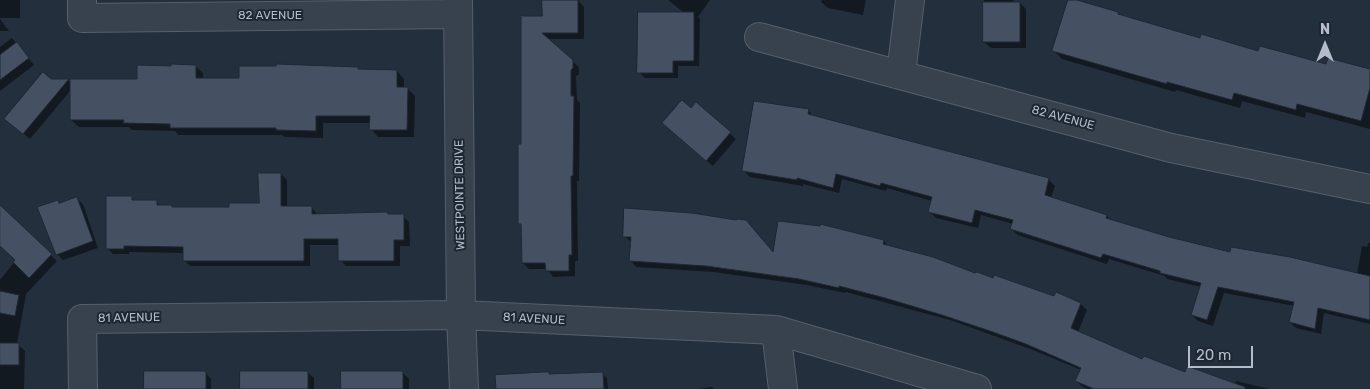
<!DOCTYPE html>
<style>
body{margin:0}
#map{position:relative;width:1370px;height:389px;overflow:hidden;background:#242f3e;font-family:Rubik,sans-serif}
canvas{display:block}
.north{position:absolute;left:1300px;top:20px;width:50px;height:50px;-webkit-text-stroke:4px #1d2633;paint-order:stroke;rotate:0deg;font-size:14px;font-weight:700;line-height:20px;text-align:center;color:#b4bcc9}
.north::after{content:'';display:block;margin:auto;width:18px;height:22px;background:#b4bcc9;clip-path:polygon(50% 0,100% 100%,50% 72%,0 100%)}
.scale{position:absolute;left:1188px;top:346px;width:65px;height:22px;box-sizing:border-box;border:2px solid #b4bcc9;border-top:0;padding-left:6px;font-size:15px;line-height:18px;white-space:nowrap;color:#b4bcc9;-webkit-text-stroke:4px #1d2633;paint-order:stroke}
</style>
<div id="map">
<canvas width="1370" height="389"></canvas>
<div class="north">N</div>
<div class="scale">20 m</div>
</div>
<script>
const context = document.querySelector('canvas').getContext('2d');
context.lineJoin = 'round';
function fill(path, color) {
  context.fillStyle = color;
  context.fill(path, 'evenodd');
}
function trace(path, color, width, dash) {
  context.strokeStyle = color;
  context.lineWidth = width;
  context.lineCap = dash ? 'butt' : 'round';
  context.setLineDash(dash || []);
  context.stroke(path);
}
function drawText(font, color, halo, rows, align = 'center') {
  context.font = font + ' Rubik,sans-serif';
  context.lineWidth = 4;
  context.setLineDash([]);
  context.textBaseline = 'middle';
  context.strokeStyle = halo;
  context.fillStyle = color;
  for (const [text, x, y, turn = 0] of rows) {
    context.save();
    context.translate(x, y);
    context.rotate((+turn || 0) * Math.PI / 180);
    context.textAlign = isNaN(turn) ? turn : align;
    if (halo) context.strokeText(text, 0, 0);
    context.fillText(text, 0, 0);
    context.restore();
  }
}
fill(new Path2D(`
 M 0,0 L 20,0 L 20,18 L 0,18 Z
 M 550,0 L 578,0 L 584,7 L 584,39 L 547,39 L 579,67 L 579,74 L 576,76 L 577,100 L 580,103 L 579,181 L 577,181 L 578,261 L 575,261 L 575,276 L 553,277 L 547,269 L 529,269 L 523,263 L 523,226 L 520,224 L 523,146 L 522,17 L 567,17 Z
 M 668,0 L 710,0 L 698,17 L 700,19 L 699,66 L 678,66 L 678,78 L 645,78 L 639,72 L 684,13 Z
 M 822,0 L 866,0 L 863,15 L 828,8 L 821,2 Z
 M 984,0 L 1014,0 L 1013,3 L 1020,3 L 1026,9 L 1026,48 L 991,48 L 984,42 Z
 M 1069,0 L 1201,39 L 1327,66 L 1370,71 L 1370,129 L 1306,112 L 1305,118 L 1242,101 L 1240,108 L 1176,90 L 1175,92 L 1062,59 L 1054,51 Z
 M 0,19 L 9,31 L 0,31 Z
 M 12,38 L 34,65 L 0,91 L 0,47 Z
 M 195,66 L 203,73 L 203,80 L 240,80 L 308,68 L 397,71 L 404,79 L 404,88 L 407,88 L 415,96 L 414,137 L 378,137 L 371,129 L 371,123 L 323,123 L 323,138 L 285,137 L 282,135 L 178,135 L 175,131 L 132,130 L 129,127 L 79,127 L 71,120 L 71,90 L 30,139 L 6,119 L 50,80 L 68,80 L 71,83 L 138,80 Z
 M 696,104 L 736,139 L 713,166 L 670,129 Z
 M 808,110 L 814,117 L 1049,180 L 1055,186 L 1051,198 L 1107,216 L 1112,221 L 1168,239 L 1231,253 L 1357,274 L 1362,246 L 1367,247 L 1368,243 L 1370,243 L 1370,324 L 1324,313 L 1321,334 L 1296,328 L 1290,322 L 1295,306 L 1224,293 L 1213,326 L 1198,321 L 1192,315 L 1201,287 L 1167,279 L 1165,276 L 1109,259 L 1107,264 L 1018,235 L 1011,229 L 1013,224 L 981,215 L 978,228 L 936,218 L 930,212 L 932,201 L 887,188 L 886,191 L 842,179 L 839,193 L 803,184 L 803,186 L 750,177 L 744,171 Z
 M 281,174 L 287,180 L 287,208 L 312,208 L 318,215 L 403,216 L 409,222 L 410,246 L 400,246 L 400,266 L 346,266 L 340,260 L 340,245 L 310,245 L 310,266 L 190,266 L 184,260 L 184,253 L 129,252 L 129,254 L 113,254 L 107,248 L 131,197 L 135,202 L 156,202 L 161,206 L 171,206 L 173,208 L 230,208 L 260,204 Z
 M 77,198 L 83,204 L 98,248 L 63,260 L 57,254 L 58,202 L 60,204 Z
 M 626,209 L 774,254 L 884,241 L 889,247 L 975,275 L 1055,298 L 1057,294 L 1081,304 L 1087,310 L 1078,332 L 1143,360 L 1186,373 L 1235,384 L 1236,381 L 1270,389 L 1088,389 L 1083,387 L 1076,381 L 1081,370 L 1033,350 L 950,320 L 846,292 L 845,293 L 807,285 L 713,272 L 636,267 L 630,260 L 632,243 L 624,236 Z
 M 7,213 L 57,261 L 26,294 L 17,344 L 25,351 L 24,389 L 0,389 L 0,280 L 16,260 L 0,246 L 0,220 Z
 M 205,372 L 211,379 L 211,389 L 145,389 Z
 M 307,372 L 314,378 L 314,389 L 241,389 Z
 M 402,372 L 409,379 L 409,389 L 342,389 Z
 M 602,373 L 607,378 L 608,389 L 518,389 Z
 M 712,387 L 714,389 L 697,389 Z`), '#0007');
const building = new Path2D(`
 M 542,0 L 578,0 L 578,33 L 542,33 L 573,60 L 573,68 L 571,70 L 571,96 L 574,96 L 573,176 L 571,176 L 572,255 L 569,255 L 569,271 L 546,271 L 545,263 L 522,263 L 521,224 L 518,224 L 518,144 L 521,144 L 521,15 L 523,16 L 542,16 Z
 M 1068,0 L 1077,0 L 1118,12 L 1118,14 L 1200,38 L 1201,34 L 1258,51 L 1260,46 L 1326,64 L 1328,58 L 1370,69 L 1370,88 L 1361,121 L 1297,104 L 1296,110 L 1234,93 L 1232,100 L 1167,82 L 1167,84 L 1052,51 Z
 M 983,2 L 1020,2 L 1020,42 L 983,42 Z
 M 638,12 L 694,12 L 694,61 L 673,61 L 673,73 L 637,73 Z
 M 17,42 L 29,58 L 0,80 L 0,55 Z
 M 171,64 L 196,65 L 196,78 L 239,78 L 239,66 L 276,66 L 276,64 L 358,67 L 358,69 L 397,70 L 397,87 L 408,87 L 407,130 L 369,130 L 370,116 L 316,116 L 316,131 L 276,130 L 276,128 L 170,128 L 170,124 L 123,123 L 124,120 L 70,120 L 70,79 L 137,79 L 137,65 L 171,66 Z
 M 43,72 L 51,79 L 69,79 L 23,134 L 4,119 Z
 M 682,100 L 691,108 L 696,102 L 731,132 L 706,161 L 662,123 Z
 M 754,101 L 809,109 L 808,114 L 1049,178 L 1045,195 L 1107,215 L 1106,218 L 1169,237 L 1230,252 L 1231,247 L 1290,257 L 1370,276 L 1370,320 L 1318,308 L 1315,329 L 1289,322 L 1294,302 L 1218,287 L 1207,320 L 1191,315 L 1201,283 L 1160,273 L 1160,271 L 1103,254 L 1101,258 L 1010,229 L 1013,220 L 975,210 L 972,223 L 928,212 L 932,197 L 881,183 L 880,186 L 836,174 L 833,188 L 797,178 L 797,180 L 742,171 Z
 M 258,173 L 281,173 L 281,206 L 312,206 L 312,214 L 386,212 L 388,214 L 404,214 L 404,240 L 394,240 L 394,261 L 338,261 L 338,239 L 304,239 L 304,261 L 183,261 L 183,247 L 124,246 L 124,249 L 106,249 L 106,196 L 132,196 L 132,200 L 157,200 L 157,205 L 172,205 L 172,207 L 229,207 L 229,203 L 259,203 Z
 M 77,197 L 93,241 L 56,255 L 37,207 L 58,200 L 59,203 Z
 M 0,205 L 52,254 L 29,278 L 13,262 L 15,260 L 0,246 Z
 M 624,208 L 692,213 L 736,220 L 738,219 L 746,220 L 773,252 L 778,221 L 820,226 L 820,224 L 884,240 L 883,244 L 933,257 L 975,273 L 977,272 L 993,278 L 994,275 L 1054,296 L 1056,292 L 1081,303 L 1071,328 L 1142,359 L 1144,356 L 1185,372 L 1187,366 L 1245,387 L 1245,389 L 1094,389 L 1075,381 L 1081,368 L 1026,344 L 990,331 L 942,315 L 885,298 L 839,286 L 839,288 L 799,279 L 706,266 L 629,261 L 631,237 L 623,237 Z
 M 0,291 L 19,295 L 15,316 L 0,313 Z
 M 0,343 L 19,343 L 19,365 L 0,365 Z
 M 144,371 L 206,371 L 206,389 L 144,389 Z
 M 240,371 L 308,371 L 308,389 L 240,389 Z
 M 341,371 L 403,371 L 403,389 L 341,389 Z
 M 549,372 L 549,374 L 603,372 L 604,389 L 496,389 L 495,375 Z`);
fill(building, '#455162');
trace(building, '#1f2835', 1);
const minor = new Path2D(`
 M 82,0 L 82,18 L 458,14
 M 458,0 L 461,315 L 464,389
 M 759,37 L 1171,148 L 1370,189
 M 901,74 L 910,0
 M 776,330 L 783,389
 M 83,389 L 82,319 L 461,315 L 776,330 L 977,389`);
trace(minor, '#565f6c', 30);
trace(minor, '#38414e', 28);
drawText('12px', '#b4bcc9', '#1d2633', [
 ["82 AVENUE",270,16],
 ["82 AVENUE",1063,118,15],
 ["WESTPOINTE DRIVE",460,195,-91],
 ["81 AVENUE",129,318,-1],
 ["81 AVENUE",534,319,3]
]);
</script>
